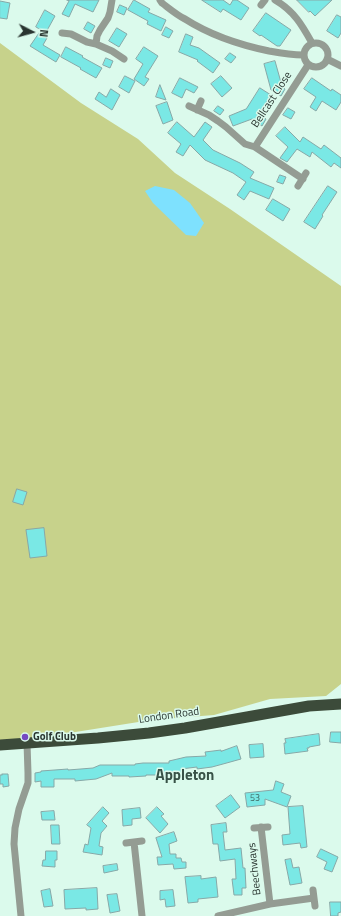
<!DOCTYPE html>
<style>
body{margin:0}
#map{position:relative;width:341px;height:916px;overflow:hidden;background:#dbfaec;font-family:"Titillium Web",sans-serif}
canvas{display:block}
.north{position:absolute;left:12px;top:12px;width:40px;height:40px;-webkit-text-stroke:3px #dbfaec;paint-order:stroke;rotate:96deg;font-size:11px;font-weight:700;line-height:16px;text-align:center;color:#293530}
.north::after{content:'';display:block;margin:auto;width:14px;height:18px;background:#293530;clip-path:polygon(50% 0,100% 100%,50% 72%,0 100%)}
</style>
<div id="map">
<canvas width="341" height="916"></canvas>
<div class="north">N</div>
</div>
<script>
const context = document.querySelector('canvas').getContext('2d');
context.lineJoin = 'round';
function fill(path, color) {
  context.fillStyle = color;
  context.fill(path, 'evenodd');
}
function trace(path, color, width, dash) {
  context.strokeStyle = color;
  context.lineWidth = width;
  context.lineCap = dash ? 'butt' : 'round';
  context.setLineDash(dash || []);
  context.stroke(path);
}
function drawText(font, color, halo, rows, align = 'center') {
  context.font = font + ' "Titillium Web",sans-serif';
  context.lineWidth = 3;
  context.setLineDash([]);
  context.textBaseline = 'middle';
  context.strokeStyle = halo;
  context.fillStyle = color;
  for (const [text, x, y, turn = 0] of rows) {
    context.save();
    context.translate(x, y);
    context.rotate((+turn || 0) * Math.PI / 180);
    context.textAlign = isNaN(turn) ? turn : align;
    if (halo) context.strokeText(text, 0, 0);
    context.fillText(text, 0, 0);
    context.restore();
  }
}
fill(new Path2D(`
 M 0,43 L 81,103 L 138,139 L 175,173 L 230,209 L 341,286 L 341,684 L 326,696 L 270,699 L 214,715 L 151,720 L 0,744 Z`), '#c7d28b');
fill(new Path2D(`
 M 155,186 L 174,190 L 190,203 L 204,223 L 196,236 L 186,235 L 153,203 L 145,191 Z`), '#7ee1fe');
const building = new Path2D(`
 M 67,0 L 99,0 L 93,12 L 75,4 L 69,17 L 62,14 L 69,1 Z
 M 134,0 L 150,9 L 148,12 L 166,20 L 161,31 L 147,24 L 148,21 L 128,10 Z
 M 202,0 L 223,0 L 230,5 L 233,0 L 237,0 L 249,8 L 241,20 L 223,9 L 221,12 Z
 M 297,0 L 332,0 L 315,16 L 310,11 L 309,12 Z
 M 0,1 L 10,3 L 7,19 L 0,18 Z
 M 120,5 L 127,8 L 124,15 L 117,12 Z
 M 45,10 L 55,16 L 44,36 L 47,38 L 43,45 L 60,55 L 56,62 L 30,46 L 41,30 L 36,27 Z
 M 266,13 L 291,30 L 280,46 L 277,46 L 261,35 L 260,36 L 253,31 Z
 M 337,15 L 341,17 L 341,33 L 338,38 L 327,31 Z
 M 88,22 L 95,26 L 91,33 L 84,29 Z
 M 166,27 L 173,31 L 169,38 L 162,35 Z
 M 117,28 L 127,34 L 119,47 L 109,41 Z
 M 186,34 L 193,37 L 190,45 L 199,48 L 220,63 L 213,73 L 197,61 L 198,60 L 179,52 Z
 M 66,47 L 83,56 L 82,57 L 102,68 L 96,78 L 80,69 L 81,68 L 61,57 Z
 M 144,47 L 158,56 L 145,77 L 149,79 L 144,86 L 134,79 L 143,64 L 136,59 Z
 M 230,53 L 236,57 L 231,63 L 225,59 Z
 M 106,58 L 113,61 L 110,68 L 103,65 Z
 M 275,61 L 282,86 L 285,89 L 281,96 L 271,90 L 264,64 Z
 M 125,76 L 135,81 L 129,93 L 119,87 Z
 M 221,76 L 232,88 L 222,97 L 211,84 Z
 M 180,78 L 198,87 L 194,93 L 186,89 L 182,98 L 172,93 Z
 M 312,78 L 331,91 L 332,89 L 341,95 L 341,102 L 336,110 L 322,101 L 316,111 L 310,107 L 316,97 L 304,89 Z
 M 160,85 L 166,100 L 156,97 Z
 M 260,88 L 271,95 L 259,114 L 266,119 L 262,126 L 252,119 L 233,126 L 229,116 L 246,109 Z
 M 111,89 L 120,95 L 112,110 L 95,99 L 99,92 L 106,97 Z
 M 167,102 L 173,120 L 163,124 L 156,106 Z
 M 218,106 L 224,110 L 220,115 L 214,111 Z
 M 288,108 L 295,112 L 291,119 L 283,115 Z
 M 177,122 L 194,137 L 205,122 L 212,127 L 203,140 L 213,150 L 240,163 L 254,172 L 250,178 L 274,188 L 269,199 L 250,191 L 244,200 L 237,195 L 246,182 L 233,173 L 205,160 L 190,145 L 183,156 L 176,152 L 181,144 L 168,133 Z
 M 285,127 L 300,142 L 303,137 L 321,149 L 324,145 L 341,158 L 341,168 L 334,163 L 331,167 L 312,152 L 310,157 L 297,149 L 287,162 L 280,158 L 288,147 L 276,136 Z
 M 280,175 L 286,177 L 283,184 L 277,182 Z
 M 328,186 L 337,192 L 322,215 L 323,216 L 315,229 L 304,222 Z
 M 273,199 L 290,209 L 283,221 L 266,210 Z
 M 17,489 L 27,492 L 23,505 L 13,502 Z
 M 44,528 L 47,556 L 30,558 L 26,530 Z
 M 331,732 L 341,732 L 341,743 L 330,742 Z
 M 319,734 L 320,745 L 309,747 L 309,748 L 307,748 L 308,751 L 285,754 L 284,743 L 286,743 L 285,739 Z
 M 263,744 L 264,757 L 250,758 L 249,745 Z
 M 237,746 L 241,759 L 223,764 L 212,767 L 197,769 L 197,767 L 181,769 L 182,773 L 162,777 L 162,775 L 146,775 L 146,776 L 129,777 L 129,776 L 112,776 L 112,773 L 96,779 L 75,781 L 75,779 L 54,779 L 54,787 L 41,787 L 41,781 L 35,782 L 35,773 L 41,772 L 41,771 L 68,769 L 68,770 L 93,768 L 100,765 L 135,765 L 135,764 L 143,763 L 169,763 L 169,761 L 186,757 L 206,756 L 205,752 L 221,750 L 221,751 Z
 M 2,774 L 8,774 L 9,786 L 3,787 L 3,784 L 0,784 L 0,775 L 2,775 Z
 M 276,781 L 284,784 L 281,792 L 291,796 L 287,807 L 265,799 L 265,805 L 247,807 L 245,793 L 273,790 Z
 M 231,795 L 240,807 L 225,818 L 216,806 Z
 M 303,806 L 307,847 L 301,848 L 300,843 L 283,845 L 282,835 L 290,834 L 288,807 Z
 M 103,807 L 109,813 L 102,821 L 107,826 L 101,833 L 99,846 L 103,847 L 102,855 L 83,852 L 85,844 L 88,845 L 91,828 L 87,825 Z
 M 157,807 L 164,814 L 161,816 L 168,824 L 160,833 L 146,818 Z
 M 140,808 L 141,818 L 132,819 L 132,825 L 123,826 L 122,810 Z
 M 54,811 L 55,820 L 42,820 L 41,812 Z
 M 226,823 L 227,832 L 223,832 L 225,850 L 241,848 L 243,868 L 245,868 L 246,888 L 242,888 L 242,895 L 234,895 L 232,879 L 236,879 L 235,859 L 220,861 L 218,844 L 213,844 L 211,825 Z
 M 51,825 L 59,825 L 60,844 L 52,844 Z
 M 174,832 L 177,841 L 169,844 L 170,854 L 176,854 L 176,858 L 181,858 L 182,862 L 186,862 L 186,868 L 174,869 L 173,864 L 158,865 L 157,857 L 162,857 L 156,838 Z
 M 321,849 L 338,857 L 332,872 L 324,869 L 327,862 L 317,857 Z
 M 46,851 L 57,851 L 57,860 L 55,860 L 55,867 L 42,866 L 43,860 L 45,860 Z
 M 291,859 L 293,868 L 299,867 L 302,883 L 290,885 L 285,860 Z
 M 117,864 L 118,870 L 104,873 L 103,866 Z
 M 201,876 L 201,879 L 216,877 L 218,897 L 198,899 L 198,902 L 188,903 L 185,877 Z
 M 97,888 L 98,909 L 86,910 L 86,908 L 65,909 L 64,890 Z
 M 50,889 L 53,906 L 44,907 L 41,891 Z
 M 173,890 L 175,906 L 166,907 L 165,899 L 160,900 L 160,891 Z
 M 117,894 L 120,911 L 110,913 L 107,895 Z
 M 330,902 L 341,902 L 341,912 L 338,913 L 338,916 L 331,916 Z`);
fill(building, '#7ae8e5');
trace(building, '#87a8a7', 1);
trace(new Path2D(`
 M 112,0 L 110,12 L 108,18 L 100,30 L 97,36 L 96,44 L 112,51 L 124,59
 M 160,0 L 162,3 C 170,9 177,15 185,19 C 210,35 240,45 269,51 C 280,53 292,55 303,55
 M 275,0 C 294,11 302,25 312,43
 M 261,5 L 265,0
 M 62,33 L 71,34 L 87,42 L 96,44
 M304 55a12 12 0 1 1 24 0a12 12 0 1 1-24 0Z
 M 327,59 L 341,66
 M 189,106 L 209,115 L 218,121 L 226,127 L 245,144 L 255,147 L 303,179
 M 197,110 L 201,101
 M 255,147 L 308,65
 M 298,186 L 306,173
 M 261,827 L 270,904
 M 254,828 L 268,827
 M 134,842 L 142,916
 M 126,843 L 142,841
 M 313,890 L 315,906
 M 21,916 L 14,844 L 15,828 L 19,809 L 28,783 L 28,773 L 27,743
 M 218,916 L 270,904 L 314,898`), '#949c93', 7);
trace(new Path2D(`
 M 0,745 L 98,738 L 149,733 L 185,728 L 309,706 L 341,704`), '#3c4b3a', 11);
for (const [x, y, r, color] of [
 [25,737,4,"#754ac2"]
]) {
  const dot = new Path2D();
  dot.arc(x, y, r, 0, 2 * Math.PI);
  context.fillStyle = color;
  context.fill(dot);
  trace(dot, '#dbfaec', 1.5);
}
drawText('9px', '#3d625d', null, [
 ["53",255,799]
]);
drawText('11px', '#293530', '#dbfaec', [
 ["Bellcast Close",272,100,-57],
 ["London Road",169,716,-8],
 ["Beechways",255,869,-96]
]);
drawText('bold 11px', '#293530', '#dbfaec', [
 ["Golf Club",33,737]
], 'left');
drawText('bold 15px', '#385247', '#dbfaec', [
 ["Appleton",185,776]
]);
</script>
